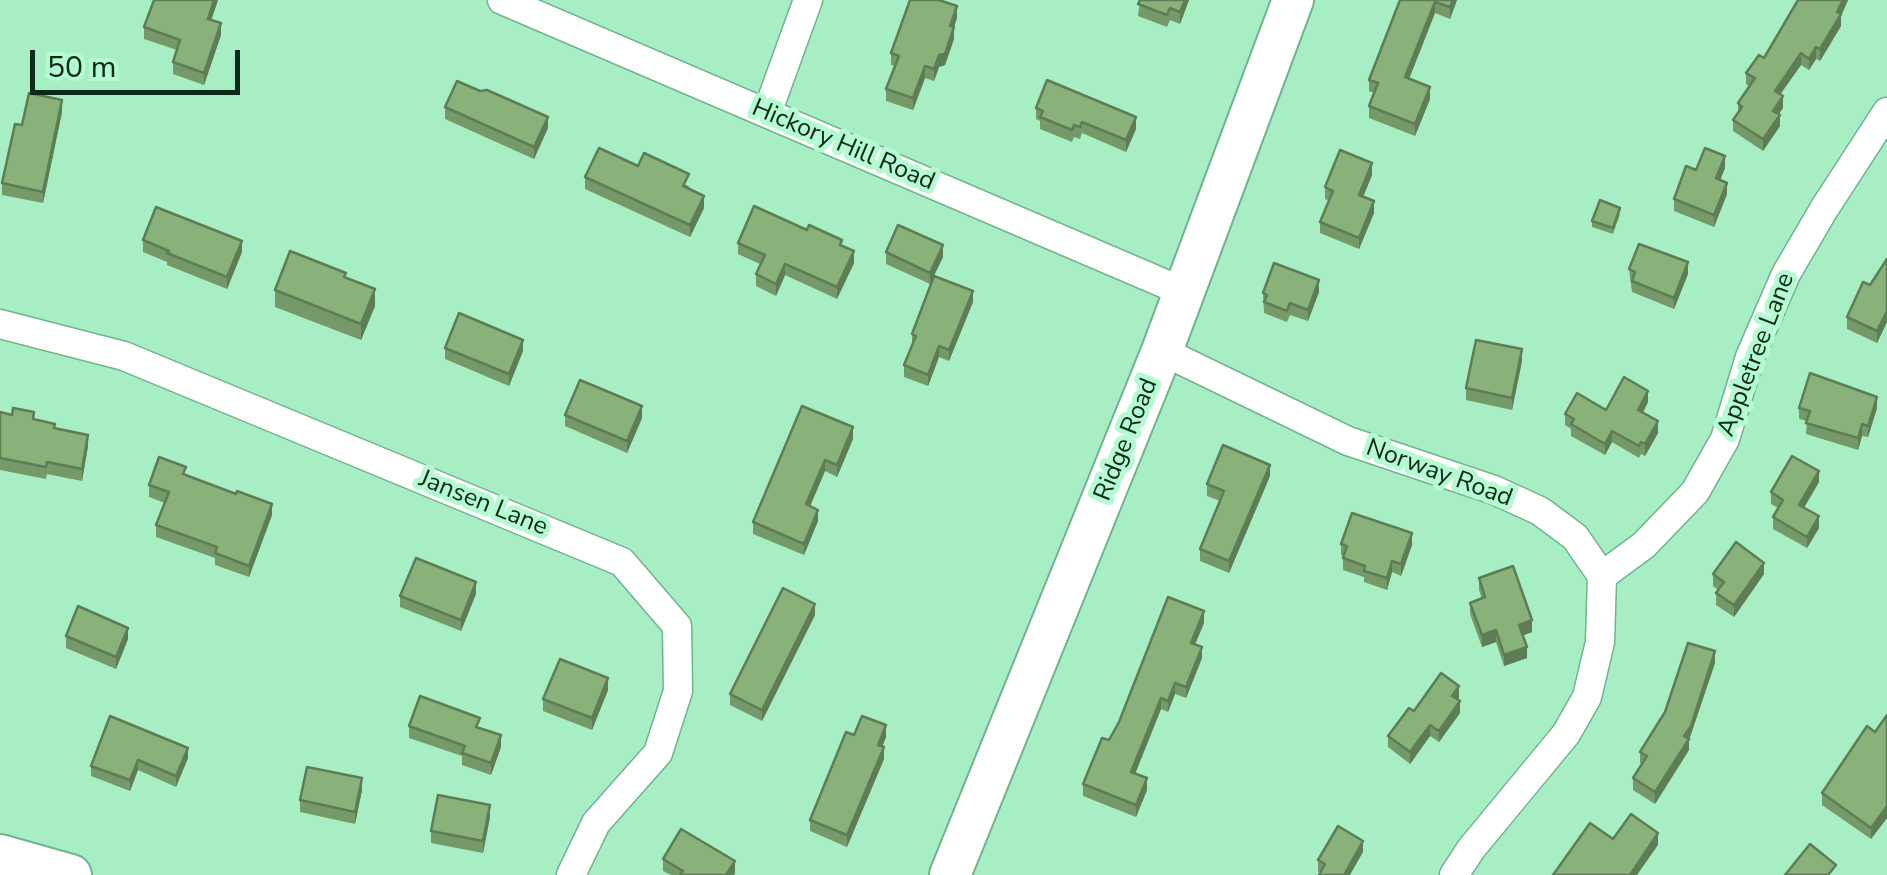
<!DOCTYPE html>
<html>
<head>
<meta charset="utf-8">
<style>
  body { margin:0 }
  #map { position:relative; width:1887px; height:875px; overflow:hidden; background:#a8eec5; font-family:"Nunito Sans",sans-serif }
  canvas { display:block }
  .scale { position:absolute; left:30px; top:50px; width:210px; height:45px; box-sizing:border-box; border:5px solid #0d291a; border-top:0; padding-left:12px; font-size:30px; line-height:35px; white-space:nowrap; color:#0d291a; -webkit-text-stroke:8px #b5fbd1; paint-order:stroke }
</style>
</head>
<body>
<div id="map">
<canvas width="1887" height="875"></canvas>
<div class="scale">50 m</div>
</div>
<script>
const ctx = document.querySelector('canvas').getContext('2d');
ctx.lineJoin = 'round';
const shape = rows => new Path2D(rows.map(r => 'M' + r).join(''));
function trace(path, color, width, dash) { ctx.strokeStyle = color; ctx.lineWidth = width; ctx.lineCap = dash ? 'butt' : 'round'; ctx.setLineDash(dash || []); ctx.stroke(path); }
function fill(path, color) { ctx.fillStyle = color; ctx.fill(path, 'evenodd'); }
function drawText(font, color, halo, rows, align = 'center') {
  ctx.font = font + ' "Nunito Sans",sans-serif'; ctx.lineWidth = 10; ctx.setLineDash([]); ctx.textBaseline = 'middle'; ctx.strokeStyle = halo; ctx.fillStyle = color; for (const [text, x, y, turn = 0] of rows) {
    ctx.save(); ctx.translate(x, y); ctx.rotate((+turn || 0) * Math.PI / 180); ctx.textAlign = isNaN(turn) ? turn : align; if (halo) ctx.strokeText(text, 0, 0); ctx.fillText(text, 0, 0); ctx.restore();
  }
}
const minor = shape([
  [502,0,1184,292],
  [767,113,808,0],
  [0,324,124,356,622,562,677,626,678,691,658,753,596,823,571,875],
  [1162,351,1348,441,1494,490,1540,511,1575,537,1602,576,1600,642,1587,697,1566,734,1471,849,1454,875],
  [1602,576,1644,545,1695,492,1725,439,1750,357,1786,274,1824,209,1887,112]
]);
const secondary = shape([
  [0,855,71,875],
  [950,875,1162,351,1293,0]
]);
trace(minor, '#70b48d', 31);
trace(secondary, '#70b48d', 44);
trace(minor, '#fff', 28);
trace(secondary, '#fff', 40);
fill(shape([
  [218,0,211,20,221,35,204,85,173,74,173,62,177,50,144,39,144,27],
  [1140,0,1189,0,1180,24,1170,20,1167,27,1138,16],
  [1400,0,1457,0,1450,19,1435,13,1409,79,1430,99,1415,136,1369,118,1369,106,1374,93,1369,91,1369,80],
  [1798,0,1848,0,1841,16,1841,26,1820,61,1816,59,1809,70,1801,65,1780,94,1783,108,1779,114,1780,126,1763,151,1733,131,1733,120,1738,114,1738,103,1749,86,1746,84,1746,73,1764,58],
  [957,18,954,27,954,39,945,65,939,67,934,81,925,78,913,110,886,101,886,89,895,66,891,65,891,53],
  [445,107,548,128,534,159,445,119],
  [1036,108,1136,129,1126,152,1082,133,1080,139,1074,137,1072,142,1040,129,1040,121,1036,119],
  [62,112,43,203,2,195,2,183,22,125],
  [638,166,689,186,688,189,704,208,690,237,585,189,585,177],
  [1725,168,1720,180,1727,194,1714,227,1674,211,1674,199,1696,170],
  [1372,175,1363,197,1374,213,1359,249,1320,233,1320,222,1329,201,1325,199,1325,187],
  [1620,214,1613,234,1592,227,1592,221],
  [143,240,242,252,227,289,167,265,167,262,143,252],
  [738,243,842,246,854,263,837,299,785,275,776,296,756,286,756,274,760,264,738,254],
  [886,252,943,257,930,284,886,264],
  [1629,269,1688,274,1674,309,1632,292],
  [275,290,375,306,361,340,275,307],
  [1319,292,1308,321,1290,315,1287,322,1264,313,1263,293],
  [973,302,949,361,939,357,928,386,904,377,904,365,912,345,912,334],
  [1847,317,1887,322,1877,343,1847,329],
  [445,348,523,351,509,386,445,359],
  [1522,361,1512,410,1466,400,1466,388],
  [1648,402,1643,413,1658,433,1645,456,1641,454,1639,458,1612,442,1605,455,1571,436,1571,429,1565,425,1565,414,1606,410],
  [802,406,853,439,837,477,825,471,810,506,818,521,804,555,753,534,753,522],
  [1799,408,1877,408,1868,437,1862,436,1858,450,1806,434,1807,421,1799,419],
  [0,412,34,419,55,428,88,446,82,481,47,474,46,479,0,470],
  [565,415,642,418,627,453,565,426],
  [186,475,272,515,249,577,215,565,215,558,156,537,156,525,165,503,149,497,149,485],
  [1270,476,1229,573,1200,561,1200,549,1220,501,1207,496,1207,484],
  [1819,482,1804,508,1819,528,1807,548,1773,529,1773,517,1778,508,1771,504,1771,492],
  [1341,544,1412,545,1401,576,1392,572,1387,590,1364,582,1364,577,1343,570,1343,556,1341,555],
  [1713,574,1764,574,1734,617,1716,605,1716,593,1718,590,1713,586],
  [1479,578,1532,632,1523,635,1527,658,1504,666,1496,642,1482,647,1470,614,1470,603,1482,599,1479,590],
  [476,594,461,631,400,607,400,596],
  [815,615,762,721,730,705,730,694],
  [1204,623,1195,644,1202,658,1186,698,1175,694,1168,712,1161,709,1135,774,1147,790,1136,817,1083,796,1083,784],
  [66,636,128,639,116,669,66,648],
  [1715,663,1689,740,1689,750,1655,804,1633,790,1633,778,1642,764,1640,763,1640,752],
  [608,690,592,730,543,711,543,699],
  [1459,698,1460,713,1439,742,1430,736,1410,764,1388,747,1388,736,1414,711],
  [1887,715,1887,818,1871,839,1822,805,1822,793,1875,732],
  [409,726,480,728,501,747,491,775,462,765,462,756,409,738],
  [854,735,886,737,882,747,884,759,847,847,810,831,810,820],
  [188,748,188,758,176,787,138,770,130,791,91,776,91,766],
  [362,790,355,824,300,812,300,800],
  [490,817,483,853,431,843,431,831],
  [1363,852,1320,873,1318,871,1318,860],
  [663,859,735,873,734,875,671,875,663,871]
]), '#759969');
fill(shape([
  [214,0,218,0,208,30,208,19],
  [1185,0,1189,0,1180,24,1180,12],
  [1453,0,1457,0,1450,19,1450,7],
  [1843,0,1848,0,1841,16,1841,26,1820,61,1820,49],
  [1435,2,1435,13,1405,89,1405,77],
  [957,6,957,18,950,38,950,26],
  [221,23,221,35,204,85,204,73],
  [954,27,954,39,945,65,939,67,934,81,934,69,939,55],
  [1816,47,1816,59,1809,70,1809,59],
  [1801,53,1801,65,1775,102,1775,91],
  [925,66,925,78,913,110,913,98],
  [1430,87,1430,99,1415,136,1415,124],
  [1783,96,1783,108,1773,122,1773,111],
  [62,100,62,112,43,203,43,192],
  [1780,115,1780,126,1763,151,1763,139],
  [548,117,548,128,534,159,534,147],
  [1136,117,1136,129,1126,152,1126,140],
  [1725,156,1725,168,1716,190,1716,178],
  [1372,163,1372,175,1359,207,1359,195],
  [1727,183,1727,194,1714,227,1714,215],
  [704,196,704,208,690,237,690,225],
  [1374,201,1374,213,1359,249,1359,238],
  [242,241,242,252,227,289,227,277],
  [943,245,943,257,930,284,930,273],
  [854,251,854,263,837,299,837,287],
  [1688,262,1688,274,1674,309,1674,298],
  [785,264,785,275,776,296,776,284],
  [1319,280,1319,292,1308,321,1308,310],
  [375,289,375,306,361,340,361,324],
  [973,291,973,302,949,361,949,350],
  [1887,311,1887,322,1877,343,1877,331],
  [523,340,523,351,509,386,509,374],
  [939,346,939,357,928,386,928,375],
  [1522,349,1522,361,1512,410,1512,398],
  [1648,391,1648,402,1638,421,1638,410],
  [1877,397,1877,408,1868,437,1868,426],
  [642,406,642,418,627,453,627,441],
  [1658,421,1658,433,1645,456,1645,444],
  [1862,424,1862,436,1858,450,1858,438],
  [853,427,853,439,837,477,837,465],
  [1612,431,1612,442,1605,455,1605,444],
  [88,435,88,446,82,481,82,469],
  [825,460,825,471,806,516,806,504],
  [1270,465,1270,476,1229,573,1229,561],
  [1819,471,1819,482,1799,516,1799,505],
  [272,504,272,515,249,577,249,566],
  [818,510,818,521,804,555,804,544],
  [1819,516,1819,528,1807,548,1807,537],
  [1412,533,1412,545,1401,576,1401,564],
  [1392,561,1392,572,1387,590,1387,578],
  [1764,563,1764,574,1734,617,1734,605],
  [476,582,476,594,461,631,461,620],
  [815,604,815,615,762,721,762,710],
  [1204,611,1204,623,1191,654,1191,643],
  [1532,620,1532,632,1519,637,1519,625],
  [128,628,128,639,116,669,116,657],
  [1496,630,1496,642,1482,647,1482,635],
  [1202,647,1202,658,1186,698,1186,687],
  [1527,647,1527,658,1504,666,1504,655],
  [1715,651,1715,663,1689,740,1689,750,1655,804,1655,792,1684,736],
  [608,678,608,690,592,730,592,718],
  [1175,683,1175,694,1168,712,1168,701],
  [1459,686,1459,698,1452,707,1452,696],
  [1161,698,1161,709,1131,784,1131,772],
  [1460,701,1460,713,1439,742,1439,731],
  [886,725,886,737,878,757,878,745],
  [1430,725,1430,736,1410,764,1410,752],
  [501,735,501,747,491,775,491,763],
  [884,747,884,759,847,847,847,835],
  [188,748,188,758,176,787,176,776],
  [138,760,138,770,130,791,130,780],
  [362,778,362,790,355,824,355,812],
  [1147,778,1147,790,1136,817,1136,805],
  [490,805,490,817,483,853,483,841],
  [1887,806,1887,818,1871,839,1871,828],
  [1658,833,1658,845,1637,875,1630,875],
  [1363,841,1363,852,1350,875,1344,875],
  [735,861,735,873,734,875,726,875]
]), '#5f7d55');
const building = shape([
  [154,0,214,0,208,19,221,23,204,73,173,62,180,40,144,27,154,0],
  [910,0,939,0,957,6,950,26,954,27,945,54,939,55,934,69,925,66,913,98,886,89,899,56,891,53,910,0],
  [1140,0,1185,0,1180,12,1170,8,1167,15,1138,4,1140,0],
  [1400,0,1453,0,1450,7,1435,2,1405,77,1430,87,1415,124,1369,106,1378,83,1369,80,1400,0],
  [1798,0,1843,0,1837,12,1841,14,1820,49,1816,47,1809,59,1801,53,1775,91,1783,96,1773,111,1780,115,1763,139,1733,120,1742,107,1738,103,1755,78,1746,73,1759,55,1764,58,1798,0],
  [1047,80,1136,117,1126,140,1082,122,1080,127,1074,125,1072,130,1040,117,1043,111,1036,108,1047,80],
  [457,81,480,91,487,90,548,117,534,147,445,107,457,81],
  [29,93,62,100,43,192,2,183,15,124,22,125,29,93],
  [599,148,638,166,644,153,689,174,683,186,704,196,690,225,585,177,599,148],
  [1705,148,1725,156,1716,178,1727,183,1714,215,1674,199,1686,166,1696,170,1705,148],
  [1340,150,1372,163,1359,195,1374,201,1359,238,1320,222,1333,191,1325,187,1340,150],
  [1600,200,1620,208,1613,228,1592,221,1600,200],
  [754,206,807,230,809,225,842,240,840,245,854,251,837,287,785,264,776,284,756,274,765,255,738,243,754,206],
  [156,207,242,241,227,277,167,253,169,251,143,240,156,207],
  [898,225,943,245,930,273,886,252,898,225],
  [1639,244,1688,262,1674,298,1632,281,1635,272,1629,269,1639,244],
  [290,251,346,273,344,277,375,289,361,324,275,290,290,251],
  [1887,259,1887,311,1877,331,1847,317,1863,282,1870,285,1887,259],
  [1274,263,1319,280,1308,310,1290,303,1287,311,1264,302,1267,295,1263,293,1274,263],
  [934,276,973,291,949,350,939,346,928,375,904,365,916,336,912,334,934,276],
  [459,313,523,340,509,374,445,348,459,313],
  [1476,340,1522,349,1512,398,1466,388,1476,340],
  [1810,373,1877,397,1868,426,1862,424,1858,438,1806,423,1810,411,1799,408,1810,373],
  [1624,377,1648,391,1638,410,1658,421,1645,444,1641,442,1639,446,1612,431,1605,444,1571,424,1574,419,1565,414,1577,393,1606,410,1624,377],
  [580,380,642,406,627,441,565,415,580,380],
  [802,406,853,427,837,465,825,460,806,504,818,510,804,544,753,522,802,406],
  [13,408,34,412,33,419,55,424,54,428,88,435,82,469,47,462,46,467,0,458,0,412,12,415,13,408],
  [1223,445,1270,465,1229,561,1200,549,1224,491,1207,484,1223,445],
  [1792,456,1819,471,1799,505,1819,516,1807,537,1773,517,1783,500,1771,492,1792,456],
  [159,457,186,467,183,474,236,494,237,491,272,504,249,566,215,553,217,547,156,525,169,492,149,485,159,457],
  [1352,513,1412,533,1401,564,1392,561,1387,578,1364,571,1365,566,1343,558,1347,546,1341,544,1352,513],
  [1736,542,1764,563,1734,605,1716,593,1724,582,1713,574,1736,542],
  [416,558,476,582,461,620,400,596,416,558],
  [1513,566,1532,620,1519,625,1527,647,1504,655,1496,630,1482,635,1470,603,1485,597,1479,578,1513,566],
  [783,588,815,604,762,710,730,694,783,588],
  [1168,597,1204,611,1191,643,1202,647,1186,687,1175,683,1168,701,1161,698,1131,772,1147,778,1136,805,1083,784,1102,738,1109,740,1119,722,1168,597],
  [78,606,128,628,116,657,66,636,78,606],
  [1688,643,1715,651,1691,726,1684,736,1689,739,1655,792,1633,778,1647,756,1640,752,1665,712,1688,643],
  [560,659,608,678,592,718,543,699,560,659],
  [1441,673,1459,686,1452,696,1460,701,1439,731,1430,725,1410,752,1388,736,1409,708,1414,711,1441,673],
  [420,696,480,718,476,727,501,735,491,763,462,753,465,746,409,726,420,696],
  [1887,715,1887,806,1871,828,1822,793,1867,726,1875,732,1887,715],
  [110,716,188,748,176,776,138,760,130,780,91,766,110,716],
  [862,716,886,725,878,745,884,747,847,835,810,820,846,732,854,735,862,716],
  [307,767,362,778,355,812,300,800,307,767],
  [438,795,490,805,483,841,431,831,438,795],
  [1631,814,1658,833,1630,875,1553,875,1590,823,1613,839,1631,814],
  [1338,826,1363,841,1344,875,1319,875,1325,864,1318,860,1338,826],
  [681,829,735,861,726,875,680,875,683,871,663,859,681,829],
  [1810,844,1836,865,1828,875,1785,875,1810,844]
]);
fill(building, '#88b27a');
trace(building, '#5f7d55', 2.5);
drawText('25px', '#0d291a', '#b5fbd1', [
  ["Hickory Hill Road",843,146,23],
  ["Appletree Lane",1757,355,-69],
  ["Ridge Road",1127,440,-68],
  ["Norway Road",1439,474,20],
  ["Jansen Lane",483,504,22]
]);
</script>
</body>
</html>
